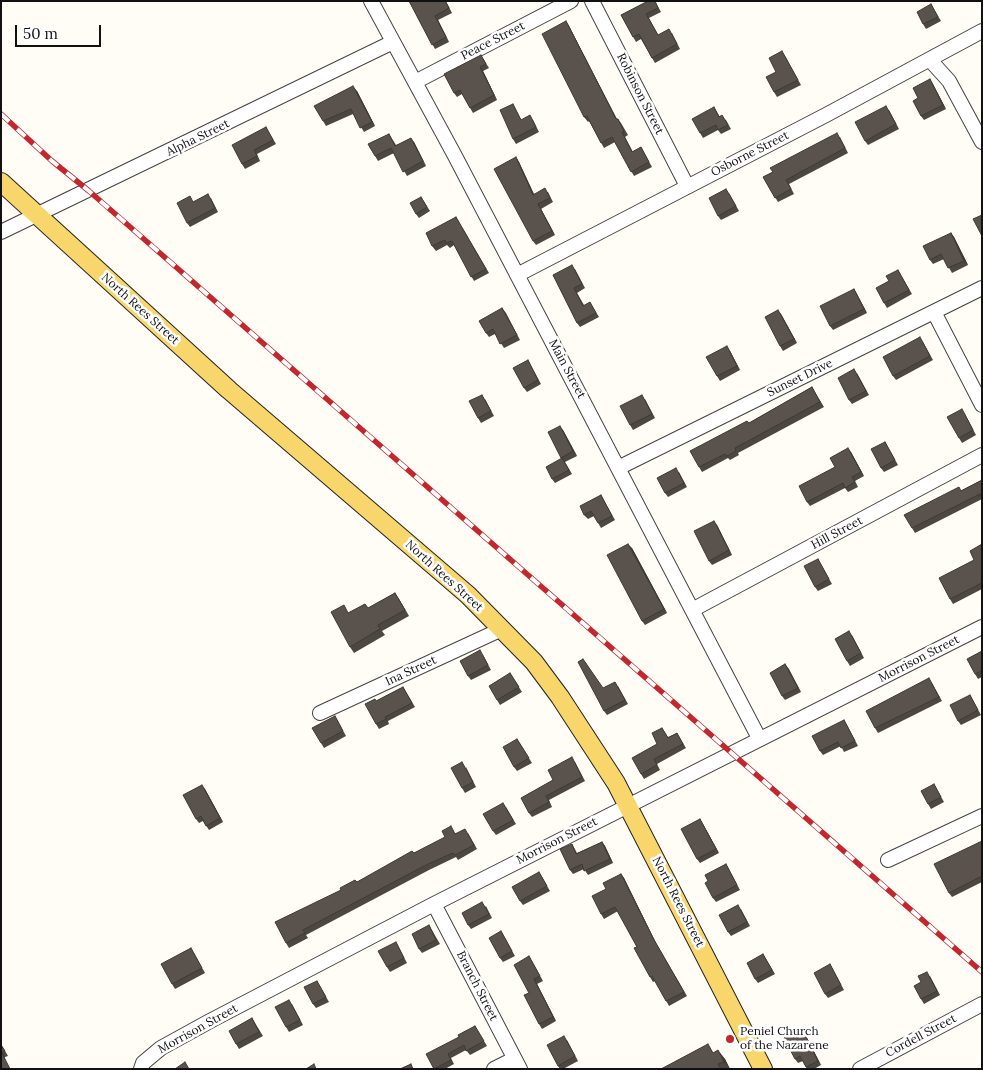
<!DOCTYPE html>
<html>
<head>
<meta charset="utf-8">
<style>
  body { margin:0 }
  #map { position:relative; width:983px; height:1070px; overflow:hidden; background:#fffdf5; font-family:Lora,serif }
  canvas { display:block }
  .frame { position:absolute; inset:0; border:2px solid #111; pointer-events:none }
  .scale { position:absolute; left:15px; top:25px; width:86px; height:22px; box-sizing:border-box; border:2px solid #111; border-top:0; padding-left:6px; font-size:15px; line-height:18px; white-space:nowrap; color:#111; -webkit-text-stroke:4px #fff; paint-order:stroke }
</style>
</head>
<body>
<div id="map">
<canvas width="983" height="1070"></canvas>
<div class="frame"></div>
<div class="scale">50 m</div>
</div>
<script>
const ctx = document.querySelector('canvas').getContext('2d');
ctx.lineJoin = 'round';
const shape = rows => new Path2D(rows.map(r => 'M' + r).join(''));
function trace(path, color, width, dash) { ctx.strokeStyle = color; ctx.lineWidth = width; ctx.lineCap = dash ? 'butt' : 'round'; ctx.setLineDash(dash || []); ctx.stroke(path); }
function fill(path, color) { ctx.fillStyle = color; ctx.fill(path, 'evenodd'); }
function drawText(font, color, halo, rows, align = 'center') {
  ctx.font = font + ' Lora,serif'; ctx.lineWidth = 5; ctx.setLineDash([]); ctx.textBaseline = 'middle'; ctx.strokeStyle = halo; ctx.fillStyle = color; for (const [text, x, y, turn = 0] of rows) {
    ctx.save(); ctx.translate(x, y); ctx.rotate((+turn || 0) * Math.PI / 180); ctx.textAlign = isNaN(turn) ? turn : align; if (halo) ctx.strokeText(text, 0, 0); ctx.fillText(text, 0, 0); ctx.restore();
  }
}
const minor = shape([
  [371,1,455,156,759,738],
  [592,1,687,186],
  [930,60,949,81,982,142],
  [415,82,571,1],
  [1,232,393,42],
  [517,275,826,115,982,31],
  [934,312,982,405],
  [618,468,982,288],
  [692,610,982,455],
  [320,713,502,629],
  [888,860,982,816],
  [434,904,520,1069],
  [141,1069,143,1063,161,1048,210,1021,434,904,982,627],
  [494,1069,514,1059],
  [860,1069,982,1004]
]);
const major = shape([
  [1,182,229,390,468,595,534,662,560,697,616,783,763,1069]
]);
trace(minor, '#444', 16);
trace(major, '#222', 20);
trace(minor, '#fff', 14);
trace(major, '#f9d66b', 18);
const rail = shape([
  [1,114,52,161,89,191,982,972]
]);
trace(rail, '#c4262e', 5.5);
trace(rail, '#fff', 4, [11]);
fill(shape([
  [409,1,446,1,452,13,438,20,449,42,435,49],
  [655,1,661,12,649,18,658,35,672,33,680,49,655,63,641,39,636,42,621,15],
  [931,4,941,21,926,29,923,24],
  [566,21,569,26,617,119,621,123,628,135,625,137,633,152,641,147,652,167,634,176,615,142,604,148,589,121,588,122,584,117],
  [785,56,801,85,777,97,774,92,776,72],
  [484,60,489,68,483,71,497,100,473,113,462,94,457,97,454,93],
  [930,79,946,109,924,120,921,116,918,98],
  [357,91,375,126,364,132,353,114,326,126,323,121],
  [513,104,521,120,533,120,539,132,516,144,513,139],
  [714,107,720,117,726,120,731,129,721,134,718,130,703,138,700,133],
  [889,110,899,129,868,145,865,141],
  [266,127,276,144,257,154,260,161,245,169,242,164],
  [389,134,396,145,414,142,426,166,407,176,394,153,378,161,375,156],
  [840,137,848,153,789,184,794,194,778,202,763,177],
  [516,157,519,162,534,194,548,192,553,202,541,209,555,235,536,245,533,241],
  [729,193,739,211,721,220,718,216],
  [421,197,430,211,419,218,416,214],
  [211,198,218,212,190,227,187,223,193,202],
  [456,217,489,273,474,281,454,245,450,248,447,245,436,251,432,246],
  [951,233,954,237,968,265,952,273,944,259,933,264,930,260],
  [575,269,585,288,577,293,584,305,593,307,599,317,580,327,577,323,553,275],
  [898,270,912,294,887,308,884,303,889,281],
  [854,289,867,313,833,330,830,326],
  [502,308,520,340,504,348,495,334,489,337,486,333],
  [781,314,797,343,783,351,780,346],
  [923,342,933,360,896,380,893,376],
  [730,351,740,370,720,381,717,376],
  [528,360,541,384,527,392,524,388],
  [857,373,869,395,852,404,849,400],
  [812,387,824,407,738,453,739,455,730,460,728,458,702,472,699,467,749,423],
  [485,399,494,416,481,423,478,418],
  [645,399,655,418,633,430,630,425],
  [965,414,976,435,962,443,959,438],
  [563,430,577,456,565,462,572,474,555,483,552,479,562,459,548,432],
  [885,442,898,465,884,472,881,468],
  [851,452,864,476,855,481,858,487,848,492,845,488,810,506,807,502,835,467],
  [679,472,687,487,668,497,665,493],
  [982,480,982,499,915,533,912,528,962,490],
  [601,495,615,520,601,528,594,516,588,519,584,515],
  [717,525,732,555,712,565,709,561],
  [982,544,982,589,953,604,950,599,974,560],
  [632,548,667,613,645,625,642,621],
  [818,559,832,584,818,591,815,587],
  [395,593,409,616,382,631,385,635,354,653,350,647,349,613,368,608],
  [852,635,864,658,850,666,847,661],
  [982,651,982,677,978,679,975,674],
  [483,655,491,670,471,680,468,676],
  [785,664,801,692,785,700,782,696],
  [510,673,522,692,500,705,497,700],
  [932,683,942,701,878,733,875,728],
  [618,686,628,704,607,715,604,711,603,688],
  [403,687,415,707,388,721,389,724,379,729,376,724,377,701],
  [970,695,981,715,961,725,958,721],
  [335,716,346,736,324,748,321,743],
  [844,720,847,725,858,746,844,752,841,746,823,755,820,751],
  [662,728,668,737,677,733,686,748,657,764,660,770,644,779,641,774,657,744],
  [517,739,532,763,517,771,514,767],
  [575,762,585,781,549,800,552,807,532,817,529,813,553,780],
  [466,767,476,787,465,793,462,788],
  [934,784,944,802,931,809,928,804],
  [205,789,223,822,209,830,203,821,199,823,196,819],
  [506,807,516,824,496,835,493,831],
  [700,819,719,853,700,863,697,859],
  [456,833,468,833,477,849,458,860,456,857,429,870,306,935,308,938,289,948,286,943,341,890,414,853],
  [982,841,982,882,952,897,949,893],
  [602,842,605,846,613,863,588,875,584,869,573,874,570,870,572,844,577,853],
  [726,864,740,890,716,902,713,898,708,881],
  [539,872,550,891,523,905,520,901],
  [621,874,624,878,656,943,687,996,669,1006,655,981,653,982,650,977,637,947,618,911,604,919,601,914,606,889],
  [486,906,492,918,471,929,468,925],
  [741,909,750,926,731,936,728,932],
  [429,925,440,944,422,953,419,949],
  [501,931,515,956,503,962,500,958],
  [396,942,407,963,390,972,387,967],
  [191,948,205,973,175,989,172,984],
  [763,954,775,974,758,983,755,979],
  [529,956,543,981,537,984,556,1021,542,1029,539,1024,529,993],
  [830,964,844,990,828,998,825,994],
  [930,976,940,995,924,1004,921,999,921,982],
  [317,981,329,1002,316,1008,313,1004],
  [292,1004,303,1025,289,1032,286,1027],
  [252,1018,263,1036,239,1049,236,1044],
  [475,1026,487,1046,470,1055,466,1050,451,1058,454,1064,445,1069,434,1069,459,1037],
  [802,1029,805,1034,821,1065,814,1069,807,1069,803,1061,798,1063,795,1059],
  [567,1040,578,1061,563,1069,560,1069,558,1066],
  [1,1044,8,1056,5,1057,1,1069],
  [714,1053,725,1059,730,1069,661,1069]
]), '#4d4742');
fill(shape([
  [435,16,438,20,449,42,446,37],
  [566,21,569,26,619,124,616,119],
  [480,67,483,71,497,100,494,95],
  [930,79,933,84,946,109,943,105],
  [353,86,357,91,375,126,372,122],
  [411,138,414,142,426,166,423,161],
  [516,157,519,162,536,199,533,195],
  [538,204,541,209,555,235,552,231],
  [951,233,954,237,968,265,964,261],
  [854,289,857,294,867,313,864,309],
  [502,308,506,313,520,340,517,335],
  [778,310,781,314,797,343,794,339],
  [727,346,730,351,740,370,737,366],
  [560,426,563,430,577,456,573,451],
  [848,448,851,452,864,476,861,472],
  [714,521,717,525,732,555,729,550],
  [628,544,632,548,667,613,664,609],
  [395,593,399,599,409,616,405,610],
  [785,664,789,669,801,692,798,688],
  [202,785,205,789,223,822,220,818],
  [700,819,703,824,719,853,716,849],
  [602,842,605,846,613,863,610,859],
  [621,874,624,878,656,943,687,996,653,938],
  [534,979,537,984,556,1021,553,1017],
  [802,1029,805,1034,821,1065,818,1061],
  [718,1050,725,1059,730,1069,724,1062]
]), '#3f3936');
const building = shape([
  [409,1,445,1,449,8,435,16,446,37,432,45,409,1],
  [648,1,655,1,658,8,646,14,658,35,669,29,677,44,652,58,639,34,633,37,621,15,648,1],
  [931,4,938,17,923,24,917,12,931,4],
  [566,21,616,119,618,119,624,131,622,132,632,152,641,147,649,162,631,172,612,137,601,143,587,116,584,117,542,34,566,21],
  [782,51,798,80,774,92,766,77,776,72,769,58,782,51],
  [481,55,486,64,480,67,494,95,470,108,460,90,454,93,444,74,481,55],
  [930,79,943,105,921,116,913,101,918,98,913,88,930,79],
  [353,86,372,122,360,128,351,109,323,121,314,106,353,86],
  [513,104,521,120,530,115,536,127,513,139,500,110,513,104],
  [886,106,896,124,865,141,855,122,886,106],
  [714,107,719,117,722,115,728,125,718,130,716,125,700,133,692,119,714,107],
  [266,127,273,140,254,150,257,156,242,164,232,145,266,127],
  [837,133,845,148,786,180,791,189,775,198,763,177,773,172,770,168,837,133],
  [389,134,395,146,411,138,423,161,403,172,391,148,375,156,368,144,389,134],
  [516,157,533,195,545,188,550,198,538,204,552,231,533,241,494,169,516,157],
  [726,189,736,206,718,216,709,198,726,189],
  [208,194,215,208,187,223,177,203,190,196,193,202,208,194],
  [421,197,427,207,416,214,410,203,421,197],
  [982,215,982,236,973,219,982,215],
  [456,217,486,269,471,277,452,241,446,243,445,240,432,246,426,233,456,217],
  [951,233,964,261,948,268,941,254,930,260,923,246,951,233],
  [572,265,582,284,574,288,583,306,590,302,596,313,577,323,553,275,572,265],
  [898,270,909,290,884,303,876,288,889,281,886,276,898,270],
  [854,289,864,309,830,326,820,306,854,289],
  [502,308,517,335,500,344,493,329,486,333,479,321,502,308],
  [778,310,794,339,780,346,765,317,778,310],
  [920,337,930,356,893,376,883,357,920,337],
  [727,346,737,366,717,376,706,357,727,346],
  [528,360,538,380,524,388,513,368,528,360],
  [854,369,866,391,849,400,838,378,854,369],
  [812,387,820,402,735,448,736,451,727,456,725,454,699,467,690,451,747,421,749,423,812,387],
  [482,395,491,411,478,418,469,401,482,395],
  [642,395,652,414,630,425,620,406,642,395],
  [962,409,973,430,959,438,947,417,962,409],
  [560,426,573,451,561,458,548,432,560,426],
  [885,442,895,460,881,468,871,449,885,442],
  [848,448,861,472,852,477,855,482,845,488,843,483,807,502,799,486,835,467,830,458,848,448],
  [562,458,569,470,552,479,546,467,562,458],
  [676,468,684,483,665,493,657,478,676,468],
  [982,480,982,498,980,494,912,528,904,515,959,487,961,491,982,480],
  [601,495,612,516,598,523,591,511,584,515,580,506,601,495],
  [714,521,729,550,709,561,694,531,714,521],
  [628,544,664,609,642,621,607,555,628,544],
  [982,544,982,583,950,599,939,578,974,560,970,551,982,544],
  [818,559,829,579,815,587,804,566,818,559],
  [395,593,405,610,378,625,380,629,350,647,331,612,344,605,348,613,365,604,368,608,395,593],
  [849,631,861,653,847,661,835,639,849,631],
  [480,650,488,665,468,676,460,661,480,650],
  [982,651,982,671,975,674,967,659,982,651],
  [583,659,603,688,615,682,625,700,604,711,578,662,583,659],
  [785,664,798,688,782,696,770,673,785,664],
  [510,673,519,687,497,700,489,686,510,673],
  [929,678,939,697,875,728,866,711,929,678],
  [403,687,412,703,385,717,386,719,376,724,365,704,375,699,376,701,403,687],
  [970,695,978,710,958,721,950,705,970,695],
  [335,716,343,731,321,743,312,728,335,716],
  [844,720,855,741,841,748,838,742,820,751,812,736,844,720],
  [662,728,668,738,677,733,683,744,654,759,657,765,641,774,632,758,657,744,652,733,662,728],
  [517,739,529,758,514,767,503,747,517,739],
  [572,757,582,777,546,796,549,802,529,813,521,798,553,780,548,770,572,757],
  [462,762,473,782,462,788,451,768,462,762],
  [934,784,941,797,928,804,921,791,934,784],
  [202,785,220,818,206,826,201,816,196,819,183,795,202,785],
  [503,803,513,820,493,831,483,814,503,803],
  [700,819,716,849,697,859,681,829,700,819],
  [451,826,455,834,465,829,474,845,455,855,453,853,426,865,303,930,305,933,286,943,275,922,341,890,340,888,355,880,357,882,412,851,414,853,445,837,442,831,451,826],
  [982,841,982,876,949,893,934,864,982,841],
  [602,842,610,859,584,871,582,864,570,870,560,849,572,844,576,854,602,842],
  [726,864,737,885,713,898,705,883,708,881,705,875,726,864],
  [539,872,547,886,520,901,512,887,539,872],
  [621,874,653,938,684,992,666,1001,652,976,650,977,634,948,637,947,615,907,601,914,592,896,606,889,603,883,621,874],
  [482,902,489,914,468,925,462,913,482,902],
  [738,905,747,922,728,932,719,915,738,905],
  [429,925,436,940,419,949,412,934,429,925],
  [501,931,512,951,500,958,489,938,501,931],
  [396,942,404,958,387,967,378,951,396,942],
  [191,948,202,968,172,984,161,964,191,948],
  [763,954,772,970,755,979,747,963,763,954],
  [529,956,540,976,534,979,553,1017,539,1024,524,995,529,993,514,965,529,956],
  [830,964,841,985,825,994,814,973,830,964],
  [927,972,937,991,921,999,914,986,921,982,918,976,927,972],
  [317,981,326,997,313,1004,304,987,317,981],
  [289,1000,300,1020,286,1027,275,1007,289,1000],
  [252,1018,259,1032,236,1044,229,1031,252,1018],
  [475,1026,484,1041,466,1051,464,1045,448,1054,451,1060,434,1069,426,1054,459,1037,458,1035,475,1026],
  [802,1029,818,1061,806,1067,800,1056,795,1059,784,1038,802,1029],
  [564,1036,575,1056,558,1066,547,1045,564,1036],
  [708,1044,713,1053,718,1050,724,1062,718,1064,721,1069,661,1069,708,1044],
  [1,1045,5,1051,2,1053,10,1069,1,1069,1,1045],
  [185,1062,189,1069,175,1069,185,1062],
  [314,1064,316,1069,306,1069,314,1064],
  [411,1064,413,1069,400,1069,411,1064]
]);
fill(building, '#5a524d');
trace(building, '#3f3936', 1);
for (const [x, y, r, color] of [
  [730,1039,5,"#c4262e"]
]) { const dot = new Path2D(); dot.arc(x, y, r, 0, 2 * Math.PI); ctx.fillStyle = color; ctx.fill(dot); trace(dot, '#fff', 2); }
drawText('12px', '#111', '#fff', [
  ["Peace Street",493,41,-27],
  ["Robinson Street",640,94,63],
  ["Alpha Street",198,138,-26],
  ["Osborne Street",750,154,-27],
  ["North Rees Street",140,309,42],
  ["Main Street",567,369,62],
  ["Sunset Drive",800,378,-26],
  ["Hill Street",837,533,-28],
  ["North Rees Street",444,576,42],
  ["Morrison Street",919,659,-27],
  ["Ina Street",411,671,-25],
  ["Morrison Street",557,841,-27],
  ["North Rees Street",678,902,63],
  ["Branch Street",477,986,63],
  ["Morrison Street",198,1029,-29],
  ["Cordell Street",921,1036,-28]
]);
drawText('12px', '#111', '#fff', [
  ["Peniel Church",740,1032],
  ["of the Nazarene",740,1046]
], 'left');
</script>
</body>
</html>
